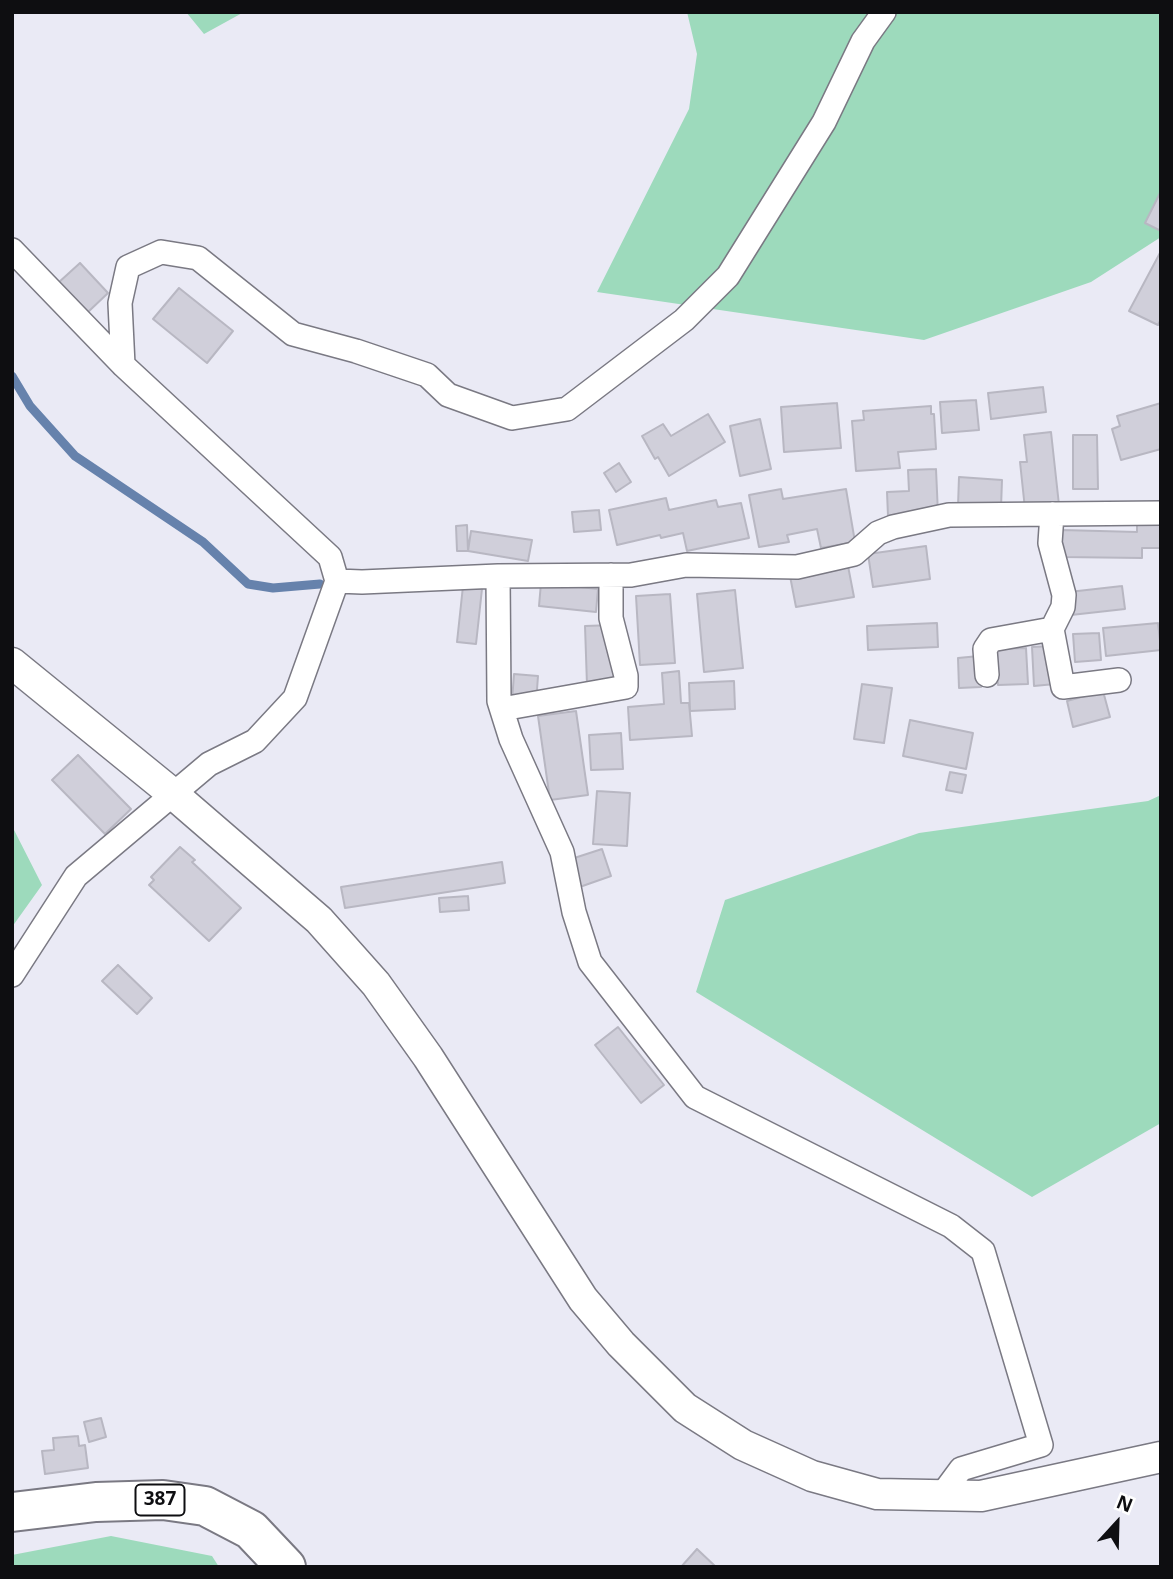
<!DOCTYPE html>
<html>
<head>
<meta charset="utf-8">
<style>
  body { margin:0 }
  #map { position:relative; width:1173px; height:1579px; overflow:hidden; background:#eaeaf5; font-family:"Noto Sans",sans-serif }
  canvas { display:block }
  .frame { position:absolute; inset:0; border:14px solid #0e0e11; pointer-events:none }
  .north { position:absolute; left:1082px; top:1488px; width:70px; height:70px; -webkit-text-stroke:5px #fff; paint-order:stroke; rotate:22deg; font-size:19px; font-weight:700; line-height:28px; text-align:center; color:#0e0e11 }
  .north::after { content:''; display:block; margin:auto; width:24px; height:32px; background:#0e0e11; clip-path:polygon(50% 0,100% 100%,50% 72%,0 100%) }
</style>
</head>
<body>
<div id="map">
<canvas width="1173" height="1579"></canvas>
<div class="frame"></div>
<div class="north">N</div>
</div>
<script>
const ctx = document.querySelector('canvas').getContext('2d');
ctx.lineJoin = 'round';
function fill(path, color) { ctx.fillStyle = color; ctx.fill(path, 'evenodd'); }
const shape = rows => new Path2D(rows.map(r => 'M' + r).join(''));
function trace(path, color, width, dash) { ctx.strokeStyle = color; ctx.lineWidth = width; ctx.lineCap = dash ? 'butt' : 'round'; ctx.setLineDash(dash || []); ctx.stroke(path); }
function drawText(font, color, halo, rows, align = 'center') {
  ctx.font = font + ' "Noto Sans",sans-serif'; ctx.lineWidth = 6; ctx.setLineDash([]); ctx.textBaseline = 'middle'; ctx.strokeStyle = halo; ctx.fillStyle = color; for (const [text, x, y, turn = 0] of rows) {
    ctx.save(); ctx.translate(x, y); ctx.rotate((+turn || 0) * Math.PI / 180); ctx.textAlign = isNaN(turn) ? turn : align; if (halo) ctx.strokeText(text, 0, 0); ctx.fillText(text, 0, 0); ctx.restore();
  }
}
fill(shape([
  [186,12,244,12,204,34],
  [687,12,1161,12,1161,237,1091,282,924,340,597,292,689,109,697,54],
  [1161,795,1161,1123,1032,1197,696,992,725,900,919,833,1148,801],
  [12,826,42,885,12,927],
  [111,1536,212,1556,219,1567,12,1567,12,1555]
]), '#9ddabc');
trace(shape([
  [12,376,30,406,75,456,203,542,248,584,273,588,320,584]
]), '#6682ac', 9);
const building = shape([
  [1161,191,1161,231,1145,223,1161,191],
  [1161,251,1161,319,1158,325,1129,311,1161,251],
  [80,263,108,293,87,313,58,283,80,263],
  [179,288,233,331,207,363,153,319,179,288],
  [1043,387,1046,412,991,419,988,393,1043,387],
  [976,400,979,430,942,433,940,402,976,400],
  [837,403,841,448,784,452,781,407,837,403],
  [1161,403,1161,449,1121,460,1112,429,1120,426,1117,416,1161,403],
  [931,406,931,414,934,414,936,449,898,452,900,468,856,471,852,421,864,420,863,411,931,406],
  [708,414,725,442,669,476,658,457,655,459,642,436,663,424,671,436,708,414],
  [760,419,771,469,740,476,730,426,760,419],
  [1051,432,1059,505,1025,509,1020,462,1027,462,1024,435,1051,432],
  [1073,435,1097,435,1098,489,1073,489,1073,435],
  [619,463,631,482,616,492,604,473,619,463],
  [936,469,938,514,888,516,887,492,909,491,908,470,936,469],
  [959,477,1002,480,1001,508,958,506,959,477],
  [781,489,783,499,846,489,855,542,821,548,817,529,787,535,789,542,759,547,749,495,781,489],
  [666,498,669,510,716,500,718,507,741,503,749,538,687,551,683,533,661,538,660,535,617,545,609,510,666,498],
  [599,510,601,530,574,532,572,512,599,510],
  [1137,524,1161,524,1161,548,1142,548,1142,558,1062,557,1062,530,1137,532,1137,524],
  [467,525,468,551,457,551,456,526,467,525],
  [471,531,532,540,528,561,468,551,471,531],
  [926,546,930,579,873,587,868,554,926,546],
  [848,566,854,597,796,607,790,576,848,566],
  [541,583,598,589,596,612,539,606,541,583],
  [463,586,482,589,476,644,457,642,463,586],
  [1122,586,1125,609,1071,615,1069,592,1122,586],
  [735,590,743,668,704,672,697,594,735,590],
  [670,594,675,663,640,665,636,596,670,594],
  [937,623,938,647,868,650,867,626,937,623],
  [1158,623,1161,650,1106,656,1103,628,1158,623],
  [614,625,617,683,587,685,585,626,614,625],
  [1099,633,1101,660,1075,662,1073,634,1099,633],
  [1052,646,1055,684,1034,686,1032,647,1052,646],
  [1026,648,1028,684,998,685,996,649,1026,648],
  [979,656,981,687,959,688,958,658,979,656],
  [679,671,681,703,689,703,692,736,630,740,628,707,664,704,662,673,679,671],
  [514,674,538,676,536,703,512,701,514,674],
  [734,681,735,709,690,711,689,683,734,681],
  [862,684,892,688,884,743,854,739,862,684],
  [1103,691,1110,717,1073,727,1067,701,1103,691],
  [576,711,588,795,550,800,538,716,576,711],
  [910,720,973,733,966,769,903,756,910,720],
  [621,733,623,769,591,770,589,735,621,733],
  [78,755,131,809,105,834,52,780,78,755],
  [950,772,966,775,962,793,946,790,950,772],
  [597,791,630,793,627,846,593,844,597,791],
  [180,847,195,860,192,862,241,908,209,941,149,885,154,880,151,877,180,847],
  [602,849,611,876,574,889,565,861,602,849],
  [502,862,505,883,345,908,341,887,502,862],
  [468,896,469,910,440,912,439,898,468,896],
  [118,965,152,998,137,1014,102,981,118,965],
  [618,1027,664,1085,641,1103,595,1045,618,1027],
  [101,1418,106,1437,89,1442,84,1422,101,1418],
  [78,1436,79,1446,85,1445,88,1468,45,1474,42,1451,54,1450,53,1438,78,1436],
  [697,1549,716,1567,681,1567,697,1549]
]);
fill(building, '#d0cfda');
trace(building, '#b8b7c2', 2);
const minor = shape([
  [12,250,123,365,330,557,337,581,295,698,255,741,209,764,76,876,12,975],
  [123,365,120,303,128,267,161,252,198,258,293,334,356,351,427,375,448,395,512,418,567,409,684,320,728,276,824,122,863,41,884,12],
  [498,576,499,701,511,739,562,852,574,912,590,962,695,1097,951,1226,983,1251,1041,1445,961,1469,941,1496],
  [337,581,362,582,498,576,631,575,686,565,797,567,854,554,878,533,893,527,949,515,1161,513],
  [1052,629,1063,687,1119,680],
  [987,675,985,649,991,640,1052,629,1063,607,1064,595,1050,543,1052,514],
  [502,709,626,687,626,676,611,618,611,575]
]);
const tertiary = shape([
  [12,663,173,794,319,920,376,984,428,1057,583,1299,621,1344,685,1408,743,1445,812,1476,877,1494,981,1496,1161,1457]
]);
const trunk = shape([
  [12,1512,96,1502,163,1500,205,1506,251,1530,286,1567]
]);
trace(minor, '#7a7983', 26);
trace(tertiary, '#7a7983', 33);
trace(trunk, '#7a7983', 42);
trace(minor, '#fff', 23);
trace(tertiary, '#fff', 30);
trace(trunk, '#fff', 38);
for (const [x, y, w] of [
  [160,1500,49]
]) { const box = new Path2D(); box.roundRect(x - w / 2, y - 15.5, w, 31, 5); ctx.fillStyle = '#fff'; ctx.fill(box); trace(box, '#0e0e11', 2); }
drawText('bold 19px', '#0e0e11', null, [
  ["387",160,1500]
]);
</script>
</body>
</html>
